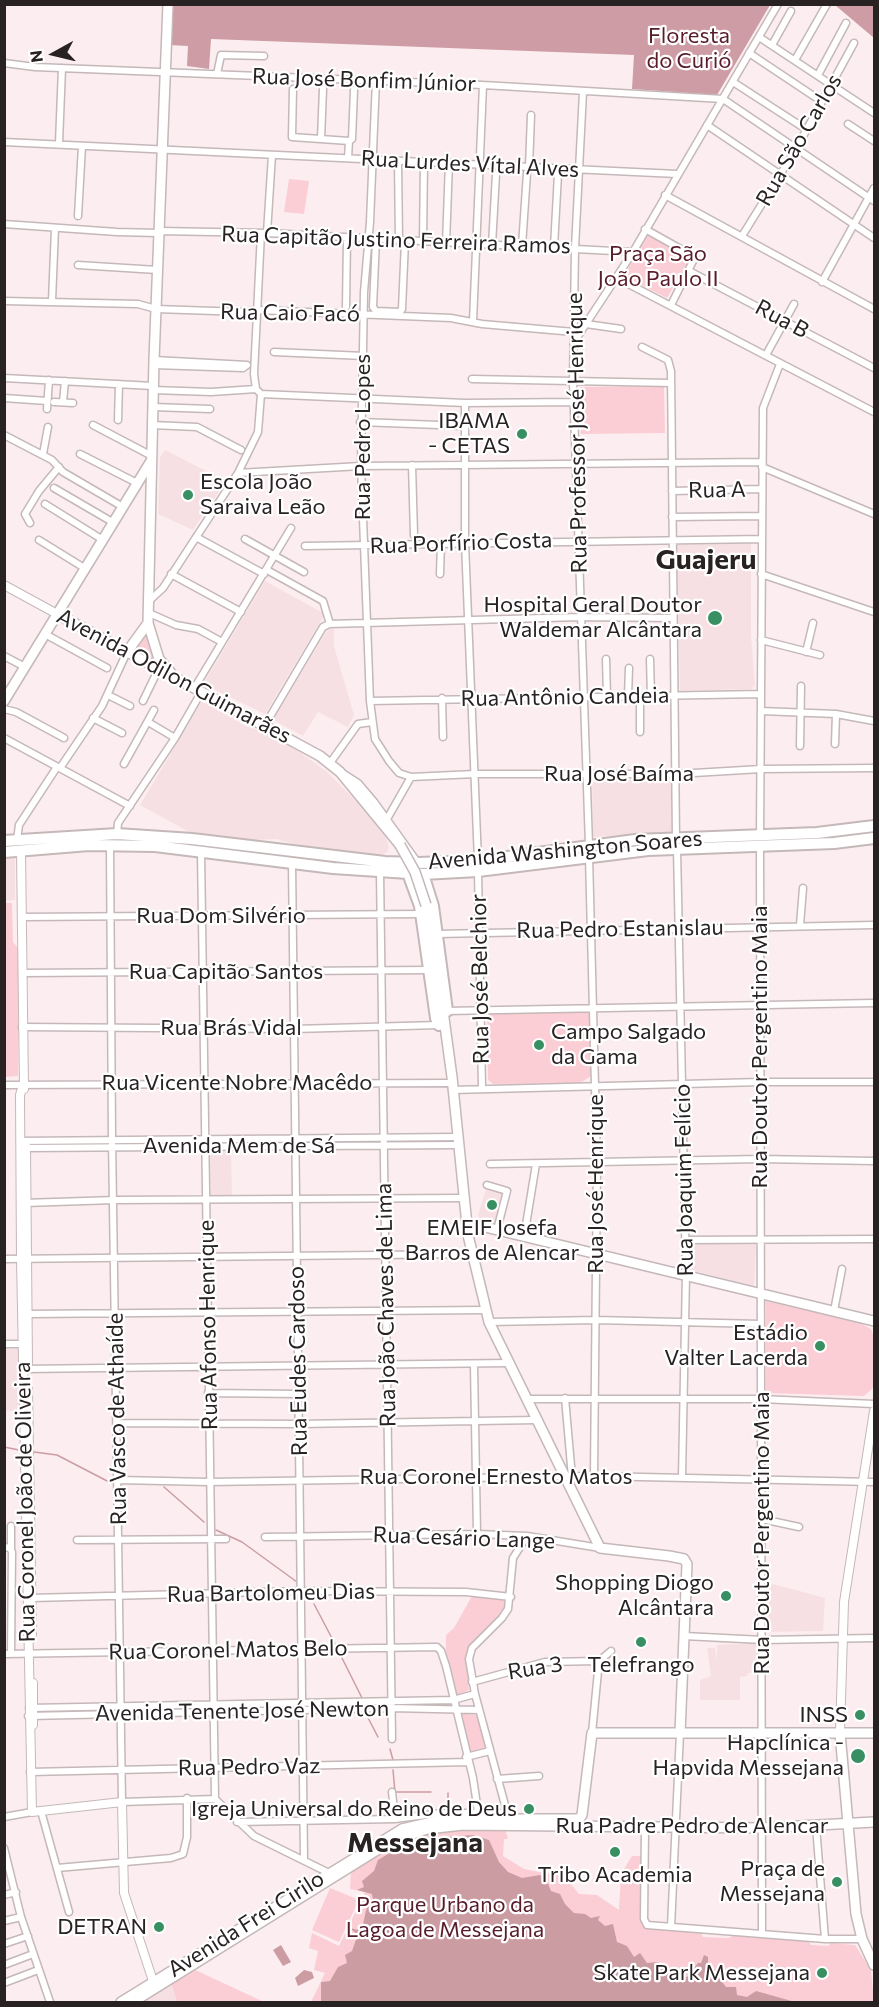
<!DOCTYPE html>
<html>
<head>
<meta charset="utf-8">
<style>
  body { margin:0 }
  #map { position:relative; width:879px; height:2007px; overflow:hidden; background:#fceef0; font-family:Commissioner,sans-serif }
  canvas { display:block }
  .frame { position:absolute; inset:0; border:6px solid #282223; pointer-events:none }
  .north { position:absolute; left:24px; top:24px; width:60px; height:60px; -webkit-text-stroke:4px #fff; paint-order:stroke; rotate:262deg; font-size:16px; font-weight:700; line-height:24px; text-align:center; color:#282223 }
  .north::after { content:''; display:block; margin:auto; width:21px; height:27px; background:#282223; clip-path:polygon(50% 0,100% 100%,50% 72%,0 100%) }
</style>
</head>
<body>
<div id="map">
<canvas width="879" height="2007"></canvas>
<div class="frame"></div>
<div class="north">N</div>
</div>
<script>
const ctx = document.querySelector('canvas').getContext('2d');
ctx.lineJoin = 'round';
function fill(path, color) { ctx.fillStyle = color; ctx.fill(path, 'evenodd'); }
const shape = rows => new Path2D(rows.map(r => 'M' + r).join(''));
function trace(path, color, width, dash) { ctx.strokeStyle = color; ctx.lineWidth = width; ctx.lineCap = dash ? 'butt' : 'round'; ctx.setLineDash(dash || []); ctx.stroke(path); }
function drawText(font, color, halo, rows, align = 'center') {
  ctx.font = font + ' Commissioner,sans-serif'; ctx.lineWidth = 4.5; ctx.setLineDash([]); ctx.textBaseline = 'middle'; ctx.strokeStyle = halo; ctx.fillStyle = color; for (const [text, x, y, turn = 0] of rows) {
    ctx.save(); ctx.translate(x, y); ctx.rotate((+turn || 0) * Math.PI / 180); ctx.textAlign = isNaN(turn) ? turn : align; if (halo) ctx.strokeText(text, 0, 0); ctx.fillText(text, 0, 0); ctx.restore();
  }
}
fill(shape([
  [165,450,226,481,193,530,158,514,160,457],
  [751,543,751,635,755,685,751,689,680,691,677,545],
  [265,581,325,614,265,714,203,684],
  [328,629,334,629,334,646,354,715,348,727,318,712,303,736,273,720],
  [202,701,246,726,277,736,326,771,358,803,386,837,389,847,387,852,381,856,298,846,277,839,254,840,189,832,140,805],
  [671,779,672,832,593,837,592,780],
  [15,857,15,900,5,901,5,858],
  [210,1150,231,1151,232,1196,211,1195],
  [487,1186,505,1190,498,1224,481,1221,478,1215],
  [689,1241,754,1241,756,1246,754,1286,690,1270],
  [5,1349,18,1349,19,1411,5,1411],
  [766,1582,825,1598,823,1631,766,1632],
  [758,1643,757,1672,748,1673,747,1676,740,1677,740,1700,700,1700,700,1680,711,1676,707,1648,715,1648,717,1660,717,1645],
  [171,1983,177,2002,139,2002]
]), '#f7e0e3');
fill(shape([
  [289,179,309,181,304,214,284,212],
  [648,235,690,258,667,298,626,277,626,272],
  [664,386,665,433,581,434,580,387],
  [146,632,155,658,153,660,133,650],
  [5,903,12,903,13,942,18,948,18,1076,5,1077],
  [589,1012,591,1076,580,1083,493,1084,488,1080,487,1013],
  [766,1301,860,1323,871,1329,874,1337,873,1388,864,1396,766,1393],
  [472,1596,504,1600,505,1608,468,1650,466,1657,469,1690,456,1696,446,1655,446,1635,454,1628],
  [459,1713,477,1715,486,1749,468,1754],
  [505,1829,508,1839,504,1839,503,1856,524,1869,565,1877,579,1894,597,1895,619,1910,621,1874,632,1856,641,1856,640,1920,646,1927,701,1933,703,1937,728,1938,735,1935,808,1940,811,1945,828,1946,831,1943,855,1945,871,1970,874,2002,311,2002,325,1973,314,1970,318,1951,309,1948,312,1933,339,1946,365,1892,350,1889,351,1871,394,1844,416,1835,447,1830],
  [330,1888,359,1900,339,1942,312,1930],
  [193,1969,264,2002,177,2002,171,1983,188,1975]
]), '#fbcdd4');
fill(shape([
  [241,4,770,5,717,95,632,89,634,55,211,39,209,69,187,66,188,46,169,45,170,5],
  [835,5,874,5,874,38]
]), '#cd9ca4');
fill(shape([
  [473,1835,489,1840,499,1862,508,1872,522,1878,540,1875,546,1879,551,1891,560,1894,565,1904,574,1913,585,1914,591,1918,600,1916,598,1920,605,1926,613,1924,617,1942,627,1946,634,1957,640,1953,647,1963,658,1962,672,1975,687,1977,698,1963,701,1963,704,1955,708,1957,708,1967,718,1971,717,1975,726,1987,736,1987,737,1995,747,1997,756,1991,795,2002,321,2002,321,1982,330,1981,338,1967,347,1963,345,1955,352,1951,357,1937,356,1933,348,1927,357,1930,363,1924,368,1902,373,1900,372,1894,357,1890,364,1887,362,1881,374,1871,378,1860,393,1851,435,1838],
  [281,1945,291,1962,283,1966,273,1950],
  [304,1970,312,1972,314,1978,298,1986,295,1978]
]), '#cc9ca3');
trace(shape([
  [4,1447,19,1450],
  [34,1452,57,1455,111,1483],
  [164,1487,204,1522],
  [216,1530,242,1542,297,1582],
  [314,1604,335,1644],
  [340,1654,362,1698],
  [365,1712,378,1737],
  [390,1749,393,1760],
  [393,1770,395,1792,431,1792],
  [448,1793,448,1806]
]), '#cc9ca3', 1.5);
const minor = shape([
  [759,37,874,113],
  [772,45,791,11],
  [749,53,815,97],
  [795,60,827,4],
  [4,63,35,67,483,85,723,99,874,201],
  [217,74,221,55,264,56],
  [818,75,846,23],
  [376,80,370,222,364,292,361,466,370,701,375,739,389,761,399,773,411,777,475,774,677,774,761,769,874,768],
  [733,82,801,126],
  [293,89,292,137,349,141,352,139,354,90],
  [583,92,575,248,573,382,589,845],
  [848,124,874,141],
  [707,125,874,238],
  [321,139,323,89],
  [4,142,677,174],
  [59,143,62,68],
  [348,158,349,141],
  [398,161,399,241],
  [529,167,531,115],
  [665,195,874,309],
  [78,216,82,146],
  [4,224,117,232,159,233],
  [645,229,695,257,671,305],
  [159,231,267,233,633,252],
  [267,233,272,155],
  [742,236,796,149,854,43],
  [376,240,373,307,376,311,400,312,402,309,405,241],
  [423,243,424,161],
  [446,244,449,162],
  [492,245,496,174],
  [522,246,527,173],
  [554,247,558,174],
  [78,265,157,270],
  [689,271,874,368],
  [617,278,874,412],
  [822,282,874,188],
  [4,301,138,304,156,309,244,312,257,310,451,318,482,324,574,332],
  [52,301,55,228],
  [346,307,347,238],
  [473,321,483,85],
  [586,324,621,329],
  [574,342,633,252,778,4],
  [642,347,668,360,671,371,676,838],
  [274,352,364,356],
  [766,355,794,304],
  [154,365,243,368,247,365,154,360],
  [4,378,153,386],
  [472,379,671,383],
  [153,390,211,392,256,389],
  [261,394,465,403,574,402],
  [4,398,47,401],
  [54,402,73,403],
  [63,402,65,381],
  [465,403,465,543,478,861],
  [153,407,210,409],
  [47,409,49,380],
  [118,420,119,384],
  [360,422,465,426],
  [93,425,152,456],
  [152,425,197,427,241,450],
  [4,435,52,460,63,472,123,507],
  [43,454,48,427],
  [80,454,137,483],
  [412,465,414,535],
  [762,467,874,514],
  [238,473,361,466,762,462],
  [54,488,114,523],
  [672,491,762,489],
  [45,504,103,540],
  [672,517,762,516],
  [30,523,25,514,39,491,59,467],
  [196,537,264,574],
  [245,539,304,572],
  [39,540,86,569],
  [305,546,762,539],
  [267,570,323,601,330,624],
  [171,574,241,612],
  [440,574,441,543],
  [761,574,874,612],
  [149,601,163,588,238,473,258,432,261,394,256,389,254,374,261,233],
  [149,613,176,625,198,629,222,642],
  [45,634,107,668],
  [761,640,820,655],
  [806,652,813,623],
  [4,656,25,667],
  [606,659,607,696],
  [650,659,651,696],
  [195,687,291,528],
  [108,695,130,706],
  [628,696,629,668],
  [640,696,640,732],
  [442,698,443,737],
  [143,701,159,668],
  [370,701,761,694],
  [4,709,16,712,64,738],
  [761,711,836,714,874,721],
  [93,718,122,733],
  [148,722,175,738],
  [265,725,323,627,329,624,580,617,673,618],
  [4,738,130,806],
  [835,744,836,714],
  [800,746,801,686],
  [330,763,358,724,372,722],
  [124,764,154,710],
  [60,768,102,706,127,652],
  [344,774,358,783,375,803,418,863],
  [387,819,411,777],
  [117,834,118,823,175,738,202,691],
  [760,835,763,408,780,364],
  [17,840,19,825,57,767],
  [110,845,112,1139,122,1802,215,1799,254,1836,331,1874],
  [760,845,762,1933],
  [677,849,686,1274,682,1477],
  [201,852,215,1799],
  [589,857,597,1162,594,1476],
  [292,863,304,1859],
  [478,871,482,1088],
  [380,872,392,1739],
  [22,917,421,914],
  [800,925,803,888],
  [437,934,874,925],
  [22,973,430,970],
  [446,1011,874,1003],
  [22,1027,294,1029,439,1025],
  [4,1085,450,1083],
  [452,1090,761,1082,874,1082],
  [20,1141,457,1137],
  [24,1148,458,1145],
  [490,1164,760,1159,874,1161],
  [487,1185,507,1191,497,1230],
  [24,1203,115,1200,464,1198],
  [524,1237,536,1164],
  [685,1240,874,1239],
  [4,1259,472,1254],
  [834,1311,842,1269],
  [28,1314,485,1310],
  [489,1322,596,1320,760,1324],
  [4,1344,23,1344],
  [474,1366,477,1534],
  [23,1369,508,1363],
  [208,1393,299,1394],
  [565,1398,572,1477],
  [526,1399,761,1399,874,1404],
  [118,1423,299,1424,536,1420],
  [118,1480,209,1482,594,1476,874,1482],
  [762,1519,799,1527],
  [11,1526,11,1549],
  [265,1537,477,1534,527,1536,600,1548],
  [77,1540,226,1539],
  [4,1547,10,1548,12,1552,11,1653],
  [31,1598,302,1591,466,1592,511,1597],
  [684,1636,763,1640,874,1638],
  [4,1654,437,1647,441,1651,446,1666,473,1778,478,1812],
  [472,1682,545,1662,599,1661],
  [29,1708,453,1700,475,1694],
  [28,1716,391,1708,479,1710],
  [592,1733,599,1661,611,1651],
  [466,1757,490,1751],
  [30,1772,468,1762],
  [497,1779,539,1776],
  [392,1792,395,1819],
  [41,1811,69,1912],
  [4,1817,32,1812],
  [509,1820,475,1694,469,1659,472,1648,502,1618,508,1609,513,1558,527,1536],
  [237,1822,395,1819,441,1813,507,1813],
  [816,1826,825,1939],
  [645,1827,644,1919,647,1925,825,1939,862,1939],
  [4,1848,21,1917,50,2002],
  [57,1868,171,1858,183,1854,187,1837,187,1798],
  [4,1895,16,1892],
  [4,1921,21,1917],
  [671,1927,680,1733],
  [4,1944,28,1936],
  [4,1965,33,1954],
  [4,1983,38,1970]
]);
const tertiary = shape([
  [4,585,59,615],
  [21,851,24,1089],
  [23,1085,20,1095,21,1259,32,1812,122,1802,124,1893,155,1987],
  [26,1146,28,1365],
  [28,1389,32,1635],
  [33,1683,33,1725],
  [840,1733,844,1602,874,1411]
]);
const secondary = shape([
  [168,4,154,360,148,623,159,659,171,673],
  [59,615,320,756,340,772,400,845],
  [127,652,148,623],
  [4,701,151,461],
  [426,905,440,1007,438,1012],
  [440,1007,443,1011,452,1077,468,1235,489,1322,600,1548,669,1556,684,1559,687,1564,680,1733],
  [468,1235,473,1229,481,1226,874,1321]
]);
const primary = shape([
  [840,1733,856,1914,862,1939,874,1965],
  [121,2002,402,1829,445,1819,579,1819,582,1815,592,1733,874,1733],
  [133,2002,390,1842,427,1829,463,1825,762,1828,874,1822]
]);
const trunk = shape([
  [4,841,117,834,192,839,385,862,418,863,478,861,635,840,817,833,874,826],
  [4,852,89,845,155,846,333,868,423,874,478,871,648,850,834,843,874,838],
  [408,873,420,906,436,1018,439,1025],
  [423,874,433,906,447,1011]
]);
trace(minor, '#c5b8b9', 9);
trace(tertiary, '#c5b8b9', 10);
trace(secondary, '#c5b8b9', 12);
trace(primary, '#c5b8b9', 12);
trace(trunk, '#c5b8b9', 14);
trace(minor, '#fff', 6);
trace(tertiary, '#fff', 8);
trace(secondary, '#fff', 9);
trace(primary, '#fff', 9);
trace(trunk, '#fff', 10);
const secondaryBridge = shape([
  [400,845,415,872,426,905]
]);
trace(secondaryBridge, '#c5b8b9', 12, []);
trace(secondaryBridge, '#fff', 9);
for (const [x, y, r, color] of [
  [522,434,6,"#388f62"],
  [188,495,6,"#388f62"],
  [715,618,8,"#388f62"],
  [539,1045,6,"#388f62"],
  [492,1205,6,"#388f62"],
  [820,1346,6,"#388f62"],
  [726,1596,6,"#388f62"],
  [641,1642,6,"#388f62"],
  [860,1715,6,"#388f62"],
  [858,1756,8,"#388f62"],
  [529,1809,6,"#388f62"],
  [615,1852,6,"#388f62"],
  [837,1882,6,"#388f62"],
  [159,1927,6,"#388f62"],
  [822,1973,6,"#388f62"]
]) { const dot = new Path2D(); dot.arc(x, y, r, 0, 2 * Math.PI); ctx.fillStyle = color; ctx.fill(dot); trace(dot, '#fff', 2); }
drawText('22px', '#581c2b', '#fff', [
  ["Floresta",689,36],
  ["do Curió",689,61],
  ["Praça São",658,254],
  ["João Paulo II",658,279],
  ["Parque Urbano da",445,1905],
  ["Lagoa de Messejana",445,1930]
]);
drawText('22px', '#282223', '#fff', [
  ["Rua José Bonfim Júnior",364,80,2],
  ["Rua São Carlos",799,140,-60],
  ["Rua Lurdes Vítal Alves",470,164,3],
  ["Rua Capitão Justino Ferreira Ramos",396,240,2],
  ["Rua Caio Facó",290,313,1],
  ["Rua B",782,319,28],
  ["Rua Professor José Henrique",577,433,-91],
  ["Rua Pedro Lopes",363,437,-90],
  ["Rua A",717,490,-1],
  ["Rua Porfírio Costa",461,543,-2],
  ["Avenida Odilon Guimarães",174,676,28],
  ["Rua Antônio Candeia",565,697,-1],
  ["Rua José Baíma",619,774],
  ["Avenida Washington Soares",565,850,-5],
  ["Rua Dom Silvério",221,916],
  ["Rua Pedro Estanislau",620,929,-1],
  ["Rua Capitão Santos",226,972],
  ["Rua José Belchior",480,979,-91],
  ["Rua Brás Vidal",231,1028],
  ["Rua Doutor Pergentino Maia",760,1047,-90],
  ["Rua Vicente Nobre Macêdo",237,1083],
  ["Avenida Mem de Sá",239,1146],
  ["Rua Joaquim Felício",684,1180,-91],
  ["Rua José Henrique",596,1184,-90],
  ["Rua João Chaves de Lima",386,1305,-91],
  ["Rua Afonso Henrique",208,1325,-91],
  ["Rua Eudes Cardoso",298,1361,-91],
  ["Rua Vasco de Athaíde",117,1419,-91],
  ["Rua Coronel Ernesto Matos",496,1477],
  ["Rua Coronel João de Oliveira",25,1502,-91],
  ["Rua Doutor Pergentino Maia",762,1533,-90],
  ["Rua Cesário Lange",464,1538,2],
  ["Rua Bartolomeu Dias",271,1593,-1],
  ["Rua Coronel Matos Belo",228,1650,-1],
  ["Rua 3",535,1668,-9],
  ["Avenida Tenente José Newton",242,1711,-1],
  ["Rua Pedro Vaz",249,1767,-1],
  ["Rua Padre Pedro de Alencar",692,1826],
  ["Avenida Frei Cirilo",246,1924,-32]
]);
drawText('22px', '#282223', '#fff', [
  ["IBAMA",510,421],
  ["- CETAS",510,446],
  ["Escola João",200,482,"left"],
  ["Saraiva Leão",200,507,"left"],
  ["Hospital Geral Doutor",702,605],
  ["Waldemar Alcântara",702,630],
  ["Campo Salgado",551,1032,"left"],
  ["da Gama",551,1057,"left"],
  ["EMEIF Josefa",492,1228,"center"],
  ["Barros de Alencar",492,1253,"center"],
  ["Estádio",808,1333],
  ["Valter Lacerda",808,1358],
  ["Shopping Diogo",714,1583],
  ["Alcântara",714,1608],
  ["Telefrango",641,1665,"center"],
  ["INSS",848,1715],
  ["Hapclínica -",844,1743],
  ["Hapvida Messejana",844,1768],
  ["Igreja Universal do Reino de Deus",517,1809],
  ["Praça de",825,1869],
  ["Messejana",825,1894],
  ["Tribo Academia",615,1875,"center"],
  ["DETRAN",147,1927],
  ["Skate Park Messejana",810,1973]
], 'right');
drawText('bold 28px', '#282223', '#fff', [
  ["Guajeru",706,560],
  ["Messejana",415,1843]
]);
</script>
</body>
</html>
